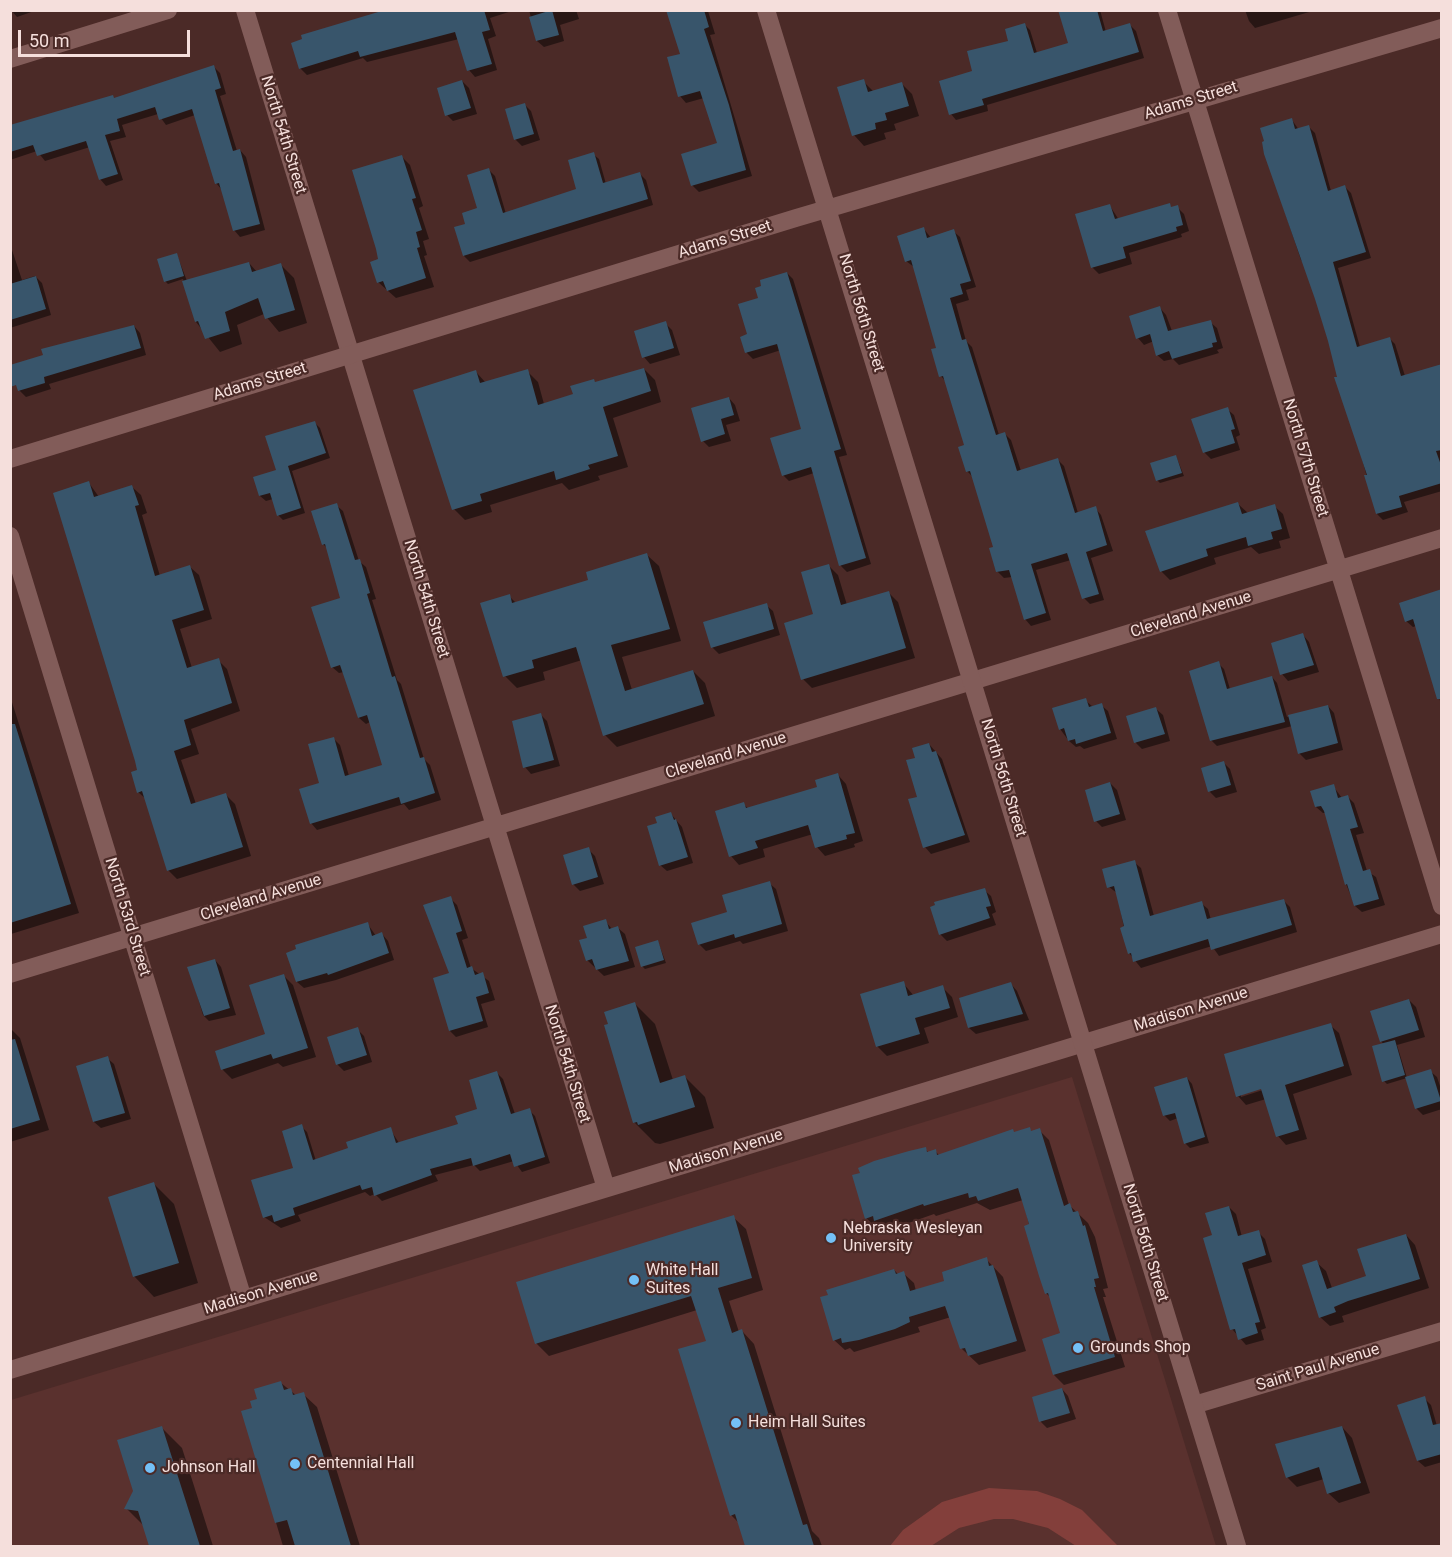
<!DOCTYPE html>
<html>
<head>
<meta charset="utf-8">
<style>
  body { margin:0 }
  #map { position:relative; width:1452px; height:1557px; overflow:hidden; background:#4b2a27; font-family:Roboto,sans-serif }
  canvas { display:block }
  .frame { position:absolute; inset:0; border:12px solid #f5dfdc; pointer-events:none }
  .scale { position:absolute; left:18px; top:30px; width:172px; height:27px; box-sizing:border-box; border:3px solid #f5dfdc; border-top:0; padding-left:8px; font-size:18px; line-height:21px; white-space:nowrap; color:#f5dfdc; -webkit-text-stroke:4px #4b2a27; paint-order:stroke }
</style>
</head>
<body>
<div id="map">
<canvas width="1452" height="1557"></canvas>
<div class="frame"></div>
<div class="scale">50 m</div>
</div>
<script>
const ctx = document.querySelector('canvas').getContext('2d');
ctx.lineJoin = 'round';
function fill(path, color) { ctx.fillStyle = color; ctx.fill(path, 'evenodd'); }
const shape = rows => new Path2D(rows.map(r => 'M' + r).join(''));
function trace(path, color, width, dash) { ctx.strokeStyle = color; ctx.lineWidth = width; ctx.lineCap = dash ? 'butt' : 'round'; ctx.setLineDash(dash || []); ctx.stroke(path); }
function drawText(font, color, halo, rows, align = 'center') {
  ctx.font = font + ' Roboto,sans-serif'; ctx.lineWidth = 4.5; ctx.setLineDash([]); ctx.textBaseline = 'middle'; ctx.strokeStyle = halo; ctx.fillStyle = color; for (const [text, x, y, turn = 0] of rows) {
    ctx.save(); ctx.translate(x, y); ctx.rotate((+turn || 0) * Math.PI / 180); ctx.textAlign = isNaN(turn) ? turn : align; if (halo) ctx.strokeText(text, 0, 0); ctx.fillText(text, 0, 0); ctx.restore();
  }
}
fill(shape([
  [1072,1077,1216,1546,11,1546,11,1400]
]), '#5a312e');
fill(shape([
  [989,1488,1037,1491,1060,1499,1082,1510,1118,1546,1076,1546,1048,1528,1013,1519,994,1519,959,1528,931,1546,890,1546,903,1530,942,1502]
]), '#833f3b');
fill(shape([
  [11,10,37,10,17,17],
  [389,10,515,10,490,18,496,36,488,39,497,70,475,77,469,70,459,39,367,62,363,58,307,75,300,68],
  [529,10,576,10,579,19,560,25,564,41,544,47,537,41],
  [679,10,708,11,715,34,710,35,752,176,699,192,692,185,719,144,704,98,686,103,680,96,682,55],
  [1071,10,1100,10,1106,32,1130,25,1136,31,1144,58,987,105,988,111,956,120,951,114,974,72,1010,42,1025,25,1030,30,1037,53,1070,44],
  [1245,10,1316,10,1255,28,1249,21],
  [214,67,220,73,226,94,220,96,237,151,240,150,246,157,265,230,240,237,234,230,222,190,216,183,195,115,166,125,158,114,122,125,126,137,110,141,123,180,106,186,100,179,90,147,45,161,37,151,10,160,10,127,115,99],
  [462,81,469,88,477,114,453,121,447,115],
  [863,81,874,92,901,83,912,94,919,116,894,124,896,130,884,133,886,139,864,146,854,135],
  [525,105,531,111,540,140,522,146,515,139],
  [1292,120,1299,130,1309,127,1315,133,1331,191,1345,187,1351,193,1371,258,1338,268,1360,347,1389,338,1395,344,1405,376,1442,403,1442,491,1404,502,1408,512,1383,520,1377,514,1330,341,1305,264,1301,260,1265,153],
  [593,154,599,159,606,184,640,174,646,180,653,205,470,262,464,256,467,225,479,209,489,170,495,176,506,214,578,190],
  [402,157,410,165,423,206,419,208,429,239,423,241,427,255,424,256,434,287,396,298,378,282,379,260],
  [1169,205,1172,208,1177,207,1184,214,1189,231,1181,234,1182,237,1129,253,1132,264,1099,274,1092,267,1110,206,1119,220],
  [924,229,931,238,953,231,960,237,976,287,966,290,969,300,956,304,966,341,972,347,999,435,1005,434,1011,440,1021,471,1058,460,1064,466,1078,513,1095,508,1101,515,1113,551,1091,558,1104,600,1090,604,1084,598,1071,560,1036,570,1051,620,1031,626,1025,619,1012,577,1004,578,997,571,995,548,974,478,967,471,966,446,946,382,941,376,938,349,914,267,906,261],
  [10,244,22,280,35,276,42,283,51,315,10,328],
  [177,255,187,281,249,263,257,272,281,265,294,278,307,323,279,332,264,314,237,325,242,344,220,352,196,322,183,279,168,284,165,281],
  [787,273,793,279,847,455,839,457,871,564,847,572,841,566,814,473,789,481,783,475,802,430,781,350,753,359,747,353,742,338,749,335,760,299],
  [1160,308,1166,315,1172,331,1210,322,1217,328,1223,348,1217,350,1219,353,1179,365,1173,359,1164,361,1157,355,1154,341,1144,345,1138,338],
  [665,323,672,330,680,355,650,364,644,357],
  [134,326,140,333,146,355,49,384,51,389,26,397,19,390],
  [644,369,655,380,661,402,613,418,628,467,598,476,600,480,569,490,562,483,490,505,492,512,465,520,454,509,476,372,486,383,527,371,538,382,544,404,575,395,594,381,597,384],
  [729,398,735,405,740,421,726,425,731,441,709,447,703,441],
  [1227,409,1234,415,1240,435,1236,437,1240,450,1211,459,1204,452],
  [315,423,320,428,330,458,292,471,305,513,283,520,278,515,273,499,266,501,260,496,255,478,278,471],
  [1176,456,1184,476,1160,483,1157,480],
  [89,483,99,497,132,487,141,495,147,513,142,515,160,576,190,567,199,575,212,619,180,629,192,668,218,660,227,669,240,711,191,729,199,754,181,760,196,804,226,795,235,804,251,856,177,879,168,870,147,800,138,792,139,771],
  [1238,504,1248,513,1274,506,1283,514,1290,538,1279,541,1281,548,1259,554,1251,547,1214,558,1216,564,1170,580,1161,571],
  [336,505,343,511,359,561,366,567,376,599,372,600,397,680,401,684,424,759,430,765,441,800,409,810,404,804,317,830,311,823,333,738,340,745,349,776,384,766,370,722,366,724,359,718,344,672,339,673,332,667,342,599,327,548,323,544],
  [647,555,659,566,681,641,622,657,632,690,693,671,705,683,715,716,617,747,605,735,582,660,543,672,545,680,517,688,505,676,509,596,517,604,590,581],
  [828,565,838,575,847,605,888,592,898,602,915,658,812,688,803,679,815,615],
  [1442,591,1442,707,1416,626,1413,627,1406,621],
  [766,605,773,611,780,635,719,654,712,647],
  [1303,635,1309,642,1319,672,1288,681,1282,674],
  [1218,663,1224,669,1230,689,1272,677,1277,683,1287,717,1328,706,1334,713,1343,750,1306,760,1299,753,1292,726,1217,746,1211,740],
  [10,696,79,913,11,934,10,933],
  [1085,700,1093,707,1101,705,1108,711,1117,739,1084,749,1080,746,1076,747,1069,741,1060,729],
  [1156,709,1163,715,1170,741,1142,749,1136,743,1128,717],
  [540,714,547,721,560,766,531,774,525,767],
  [929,744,942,759,970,842,931,854,925,847,917,759],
  [1224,763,1230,769,1237,792,1216,798,1210,792],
  [838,775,846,784,863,841,854,844,855,847,825,856,817,847,813,834,763,849,765,857,739,865,731,856,743,804,749,809,819,788],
  [1110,783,1117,790,1126,820,1102,827,1096,821],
  [1333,786,1342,798,1347,796,1354,803,1364,833,1356,835,1367,871,1376,877,1385,905,1362,912,1355,906,1346,884,1326,813,1323,813,1316,807],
  [671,814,682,827,693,863,667,871,660,865,658,824],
  [588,849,595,856,604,884,580,891,573,884],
  [1134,862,1141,868,1154,916,1201,903,1208,909,1211,920,1284,901,1290,907,1297,932,1219,956,1212,946,1141,968,1129,953,1117,893,1109,887],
  [769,883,776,889,788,931,743,944,740,941,706,951,699,944,729,913],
  [984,890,991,896,996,912,992,914,996,925,947,941,940,934],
  [450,898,457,905,468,938,462,940,471,968,489,981,495,1000,481,1004,488,1027,456,1037,450,1031],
  [605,921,612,929,618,928,625,934,635,967,604,976,587,960,589,939],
  [367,923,376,936,382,934,388,941,394,960,336,980,304,988,297,982,288,954],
  [658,942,666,963,645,969,642,966],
  [215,960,221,967,236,1015,209,1021,203,1015,189,968],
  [284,976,293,985,316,1057,283,1067,278,1063,232,1079,223,1070,217,1052,267,1035],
  [903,983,914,996,942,987,952,997,958,1017,924,1028,929,1043,887,1056,877,1046],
  [1011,984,1017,991,1029,1020,976,1034,969,1028],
  [1409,1000,1416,1007,1425,1037,1397,1045,1407,1078,1387,1084,1384,1081,1384,1045,1381,1041],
  [635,1004,655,1024,673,1080,685,1077,705,1097,714,1128,660,1144,655,1143,634,1122],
  [1330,1025,1339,1033,1352,1075,1293,1094,1307,1139,1286,1145,1278,1136,1266,1099,1246,1105,1238,1096],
  [1268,1086,1269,1088,1241,1097,1241,1094],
  [10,1028,20,1038,49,1130,10,1142],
  [357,1029,364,1036,372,1062,344,1071,337,1064],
  [107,1058,114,1064,131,1119,101,1128,94,1122,78,1067],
  [1430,1071,1437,1077,1442,1092,1442,1109,1423,1115,1416,1108],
  [497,1073,503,1079,515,1114,529,1110,535,1116,550,1163,522,1172,514,1161,480,1171,474,1165,435,1175,438,1181,382,1201,375,1194,370,1196,365,1192,298,1215,301,1221,281,1228,264,1217,294,1169,301,1126,307,1132,316,1161,350,1149,390,1129,399,1143,459,1125,479,1110],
  [1187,1078,1192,1084,1209,1143,1190,1148,1185,1143,1178,1118,1170,1121,1164,1115],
  [1029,1129,1032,1132,1039,1130,1049,1140,1069,1205,1088,1223,1095,1237,1108,1288,1103,1289,1106,1297,1103,1297,1125,1367,1064,1385,1054,1375,1062,1334,1052,1299,1046,1293,1023,1200,990,1210,977,1203,936,1216,934,1214,886,1231,882,1227,877,1228,866,1218,925,1149,929,1153,935,1151,940,1156],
  [154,1184,174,1204,198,1283,154,1297,134,1276],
  [1229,1207,1236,1214,1242,1237,1258,1232,1265,1239,1272,1262,1248,1269,1266,1328,1261,1330,1264,1340,1246,1345,1232,1329,1213,1236],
  [733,1217,746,1229,763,1290,729,1301,739,1332,742,1331,754,1344,812,1531,819,1538,822,1546,747,1546,740,1524,731,1515,708,1342,697,1310,549,1356,536,1343],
  [1406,1235,1415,1245,1429,1288,1342,1316,1344,1322,1330,1326,1320,1317,1316,1262,1326,1271,1332,1288,1368,1277],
  [986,1259,1003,1277,1026,1351,979,1365,962,1349,951,1317,918,1327,920,1332,854,1352,850,1348,845,1350,834,1340,894,1270,898,1274,903,1273,914,1283,916,1291,946,1282],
  [281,1383,297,1396,303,1394,317,1407,360,1546,283,1546,243,1412,254,1409,259,1400],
  [1062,1389,1068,1396,1076,1419,1047,1428,1041,1422,1033,1398],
  [1424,1398,1431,1405,1437,1426,1442,1425,1442,1462,1425,1467,1418,1461,1399,1406],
  [1342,1427,1352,1438,1370,1493,1339,1503,1328,1493,1324,1479,1297,1487,1287,1477,1276,1445],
  [162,1428,182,1448,213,1546,150,1546,144,1526,126,1508]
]), '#0007');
fill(shape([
  [385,10,484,10,490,30,482,32,492,64,467,71,455,32,360,57,358,51,299,69,291,43,302,39,301,35],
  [552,10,559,35,536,41,529,17],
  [666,10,704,10,709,27,704,29,729,105,746,170,691,186,681,154,717,143,700,91,678,97,667,57,680,54],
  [1058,10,1097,10,1103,31,1130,23,1139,52,982,99,984,105,949,115,939,81,972,71,967,51,1008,41,1005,29,1025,23,1034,53,1068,43],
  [214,65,221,88,215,90,233,151,240,149,260,224,233,231,219,183,215,184,192,109,159,120,155,107,117,119,120,131,105,135,118,174,99,180,86,141,37,156,33,145,10,152,10,125,113,95,114,98],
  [864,79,868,92,902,82,909,106,885,113,887,120,875,123,876,129,852,136,837,87],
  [462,80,471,108,445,116,437,88],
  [525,103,534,134,514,140,505,109],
  [1292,118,1295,129,1309,125,1328,191,1345,185,1366,252,1333,262,1357,347,1390,337,1401,376,1442,364,1442,450,1436,451,1442,468,1442,483,1399,496,1402,507,1376,514,1364,475,1367,475,1334,377,1337,377,1328,341,1315,299,1264,154,1262,142,1264,141,1260,128],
  [594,152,603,183,640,172,648,199,463,256,454,227,465,224,462,213,477,208,467,175,489,168,503,213,576,189,568,160],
  [402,155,416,198,412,199,422,230,416,232,420,247,417,248,426,278,387,291,383,281,377,283,370,262,378,259,376,249,352,170],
  [1170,203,1171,207,1178,205,1183,225,1176,227,1177,231,1123,247,1126,258,1091,268,1075,214,1110,204,1115,219],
  [924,227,927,238,954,229,971,281,960,284,963,294,950,298,962,340,966,339,996,435,1005,432,1017,471,1058,458,1075,513,1096,506,1107,545,1086,552,1099,594,1082,599,1067,553,1031,564,1046,613,1024,620,1009,570,996,572,989,548,993,547,970,471,966,472,958,447,964,445,943,376,939,377,931,349,936,348,911,260,905,262,897,236],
  [177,253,184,276,164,282,157,259],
  [249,262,252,272,281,263,295,310,265,319,258,298,225,312,230,331,205,339,198,321,195,322,182,281],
  [787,272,841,449,834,451,866,558,839,566,811,467,782,476,770,438,801,429,777,344,745,353,740,337,747,334,738,304,758,298,755,288,761,286,760,280],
  [36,276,46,309,10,320,10,284],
  [1160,306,1168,331,1211,320,1217,342,1212,343,1213,347,1172,359,1169,351,1156,356,1150,334,1136,339,1129,316],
  [666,321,674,348,642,358,634,331],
  [134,325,141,348,44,377,45,383,18,391,16,385,10,387,10,365,43,355,41,349],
  [644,368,651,391,603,407,618,456,588,465,590,469,556,480,554,471,480,494,482,501,452,510,413,390,476,370,480,383,528,369,538,405,573,394,570,386,594,379,595,382],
  [729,397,734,415,721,419,725,434,701,442,691,408],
  [1228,407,1235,429,1231,430,1235,443,1203,453,1191,419],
  [315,421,326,453,288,466,301,508,277,516,270,493,259,496,253,477,276,470,265,436],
  [1176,455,1182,473,1156,481,1150,463],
  [89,481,94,497,132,485,139,505,135,506,155,576,190,565,204,610,172,620,187,668,219,658,232,703,184,720,191,745,174,751,191,804,226,793,243,847,167,871,142,791,137,793,131,772,137,770,135,761,53,493],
  [1238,502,1242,514,1275,504,1282,529,1271,532,1273,539,1248,546,1246,537,1206,549,1208,556,1160,572,1145,531],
  [337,503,355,560,360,559,370,593,367,594,392,677,395,676,420,758,424,757,435,793,401,804,399,797,310,824,299,789,319,783,308,744,334,737,345,776,382,765,367,715,358,718,340,665,331,668,311,607,340,598,325,544,322,545,311,511],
  [647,553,670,629,611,645,625,691,693,670,704,704,603,736,576,647,532,660,534,668,503,677,480,603,510,594,512,603,588,580,586,572],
  [829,564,841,605,889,591,906,648,801,680,784,623,813,614,801,572],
  [1442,589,1442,699,1437,699,1413,619,1405,622,1399,603],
  [767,603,774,629,711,648,703,622],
  [1303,633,1314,665,1280,675,1271,643],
  [1219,661,1227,689,1272,676,1285,722,1210,741,1189,671],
  [1086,698,1089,707,1102,703,1111,733,1076,744,1075,739,1068,741,1064,728,1059,730,1052,708],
  [1328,705,1338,743,1298,754,1288,715],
  [1156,707,1165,734,1134,743,1126,716],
  [541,713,554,760,523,768,512,721],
  [10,724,15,724,71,904,10,923],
  [929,743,932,752,936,751,965,835,923,848,908,799,917,797,906,760,915,758,912,748],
  [1224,761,1231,785,1208,792,1201,768],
  [838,773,855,833,846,835,847,839,815,848,808,825,755,841,758,848,729,857,715,811,744,802,746,808,817,787,815,780],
  [1110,782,1120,814,1094,822,1085,790],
  [1334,784,1338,798,1348,795,1358,827,1350,829,1363,871,1370,869,1379,899,1354,906,1347,884,1345,885,1324,811,1321,806,1315,807,1310,791],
  [671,812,674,820,676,819,688,857,659,866,647,826,657,823,655,817],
  [589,847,598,877,572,885,563,855],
  [1135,860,1150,916,1202,901,1207,919,1284,899,1292,925,1211,950,1208,939,1133,962,1131,953,1128,954,1120,928,1124,926,1114,886,1107,888,1102,869],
  [770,881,782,924,735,938,734,934,698,945,691,923,727,912,722,895],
  [985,888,991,906,986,907,990,918,939,935,930,907,935,905,934,902],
  [451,896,462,931,456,933,467,968,472,966,475,975,483,972,489,993,476,997,483,1021,449,1031,433,978,449,973,423,905],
  [606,919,609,929,618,926,629,961,596,970,592,959,586,961,579,940,587,938,583,926],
  [368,922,372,936,382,932,389,953,328,975,327,973,296,982,286,953,296,949,295,945],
  [658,940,664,960,641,967,635,947],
  [215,959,230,1008,204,1016,187,967],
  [284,974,308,1048,273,1059,271,1054,221,1070,215,1051,265,1034,249,985],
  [904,981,908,996,943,985,950,1008,915,1018,920,1034,876,1047,860,994],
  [1011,982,1023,1014,968,1028,959,998],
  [1409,999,1419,1030,1380,1042,1370,1011],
  [635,1002,660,1083,685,1075,695,1107,638,1125,637,1122,633,1123,604,1025,608,1024,604,1012],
  [1331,1023,1344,1066,1285,1085,1299,1130,1276,1137,1261,1089,1236,1097,1224,1054],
  [358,1027,367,1055,336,1065,327,1037],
  [15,1039,40,1120,10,1129,10,1040],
  [1395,1040,1405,1075,1382,1082,1372,1046],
  [108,1056,125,1113,93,1122,76,1066],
  [1431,1069,1441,1101,1415,1109,1405,1077],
  [497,1071,511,1114,530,1108,545,1157,514,1167,510,1154,473,1166,471,1158,430,1169,432,1175,374,1196,372,1187,362,1190,360,1185,293,1208,295,1215,274,1222,272,1215,263,1218,251,1180,293,1168,282,1131,302,1124,313,1160,348,1148,346,1142,391,1127,396,1143,458,1124,455,1116,477,1109,469,1080],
  [1187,1077,1205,1137,1184,1144,1175,1113,1163,1116,1154,1087],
  [1030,1127,1031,1131,1040,1128,1064,1206,1070,1203,1073,1212,1078,1211,1083,1226,1085,1225,1099,1278,1094,1279,1096,1287,1094,1287,1115,1357,1053,1375,1042,1339,1060,1333,1048,1293,1045,1294,1039,1276,1024,1226,1029,1224,1018,1188,978,1201,976,1196,969,1198,968,1193,924,1206,923,1204,874,1221,873,1216,865,1219,852,1175,860,1173,858,1168,874,1161,909,1151,926,1147,927,1152,936,1149,937,1155,1013,1129,1014,1132],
  [154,1182,179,1263,133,1277,108,1197],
  [1229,1206,1238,1236,1259,1230,1266,1255,1242,1263,1260,1322,1255,1323,1258,1333,1238,1340,1235,1329,1230,1330,1203,1238,1212,1235,1205,1213],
  [734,1215,752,1278,718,1288,732,1333,742,1329,803,1525,807,1524,814,1546,745,1546,735,1514,730,1516,678,1349,706,1341,691,1296,535,1344,516,1282],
  [1406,1234,1420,1279,1348,1301,1334,1307,1336,1312,1319,1318,1302,1265,1317,1260,1327,1289,1366,1276,1357,1249],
  [987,1257,989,1266,993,1265,1017,1341,968,1356,965,1348,960,1349,945,1306,909,1317,910,1322,895,1329,859,1340,842,1343,841,1338,833,1341,820,1297,828,1295,826,1290,894,1269,896,1274,904,1271,910,1291,944,1281,942,1272],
  [281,1381,284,1390,291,1388,293,1395,304,1392,351,1546,295,1546,287,1520,275,1523,241,1411,252,1408,250,1401,257,1399,254,1389],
  [1062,1388,1070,1413,1039,1422,1032,1397],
  [1425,1396,1433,1425,1442,1423,1442,1454,1417,1461,1397,1405],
  [162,1426,200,1546,149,1546,138,1511,124,1509,133,1491,117,1440],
  [1342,1426,1361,1483,1327,1494,1319,1467,1286,1478,1275,1444]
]), '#38556b');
trace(shape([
  [245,10,606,1188],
  [1167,10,1442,906],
  [10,59,168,10],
  [10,536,243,1299],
  [10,974,1442,538],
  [10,1370,1442,934],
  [1194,1405,1442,1331]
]), '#825c59', 18);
trace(shape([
  [766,10,1237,1546],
  [10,459,796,218,1442,28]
]), '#825c59', 18);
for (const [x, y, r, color] of [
  [831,1238,6,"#74c0f6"],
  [634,1280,6,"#74c0f6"],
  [1078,1348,6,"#74c0f6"],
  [736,1423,6,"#74c0f6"],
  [295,1464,6,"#74c0f6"],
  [150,1468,6,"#74c0f6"]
]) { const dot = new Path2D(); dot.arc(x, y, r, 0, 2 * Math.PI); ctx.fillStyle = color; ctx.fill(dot); trace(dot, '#4b2a27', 2); }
drawText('16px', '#f5dfdc', '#4b2a27', [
  ["Adams Street",1191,101,-17],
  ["North 54th Street",283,135,73],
  ["Adams Street",725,240,-17],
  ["North 56th Street",861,313,73],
  ["Adams Street",260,382,-17],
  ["North 57th Street",1305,458,73],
  ["North 54th Street",426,599,73],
  ["Cleveland Avenue",1191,615,-17],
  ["Cleveland Avenue",726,756,-17],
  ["North 56th Street",1003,778,73],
  ["Cleveland Avenue",261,898,-17],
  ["North 53rd Street",127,917,73],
  ["Madison Avenue",1191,1010,-17],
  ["North 54th Street",567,1064,73],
  ["Madison Avenue",726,1152,-17],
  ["North 56th Street",1145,1243,73],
  ["Madison Avenue",261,1293,-17],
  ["Saint Paul Avenue",1318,1368,-17]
]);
drawText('16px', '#f5dfdc', '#4b2a27', [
  ["Nebraska Wesleyan",843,1229],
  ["University",843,1247],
  ["White Hall",646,1271],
  ["Suites",646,1289],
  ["Grounds Shop",1090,1348],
  ["Heim Hall Suites",748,1423],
  ["Centennial Hall",307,1464],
  ["Johnson Hall",162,1468]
], 'left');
</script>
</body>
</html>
